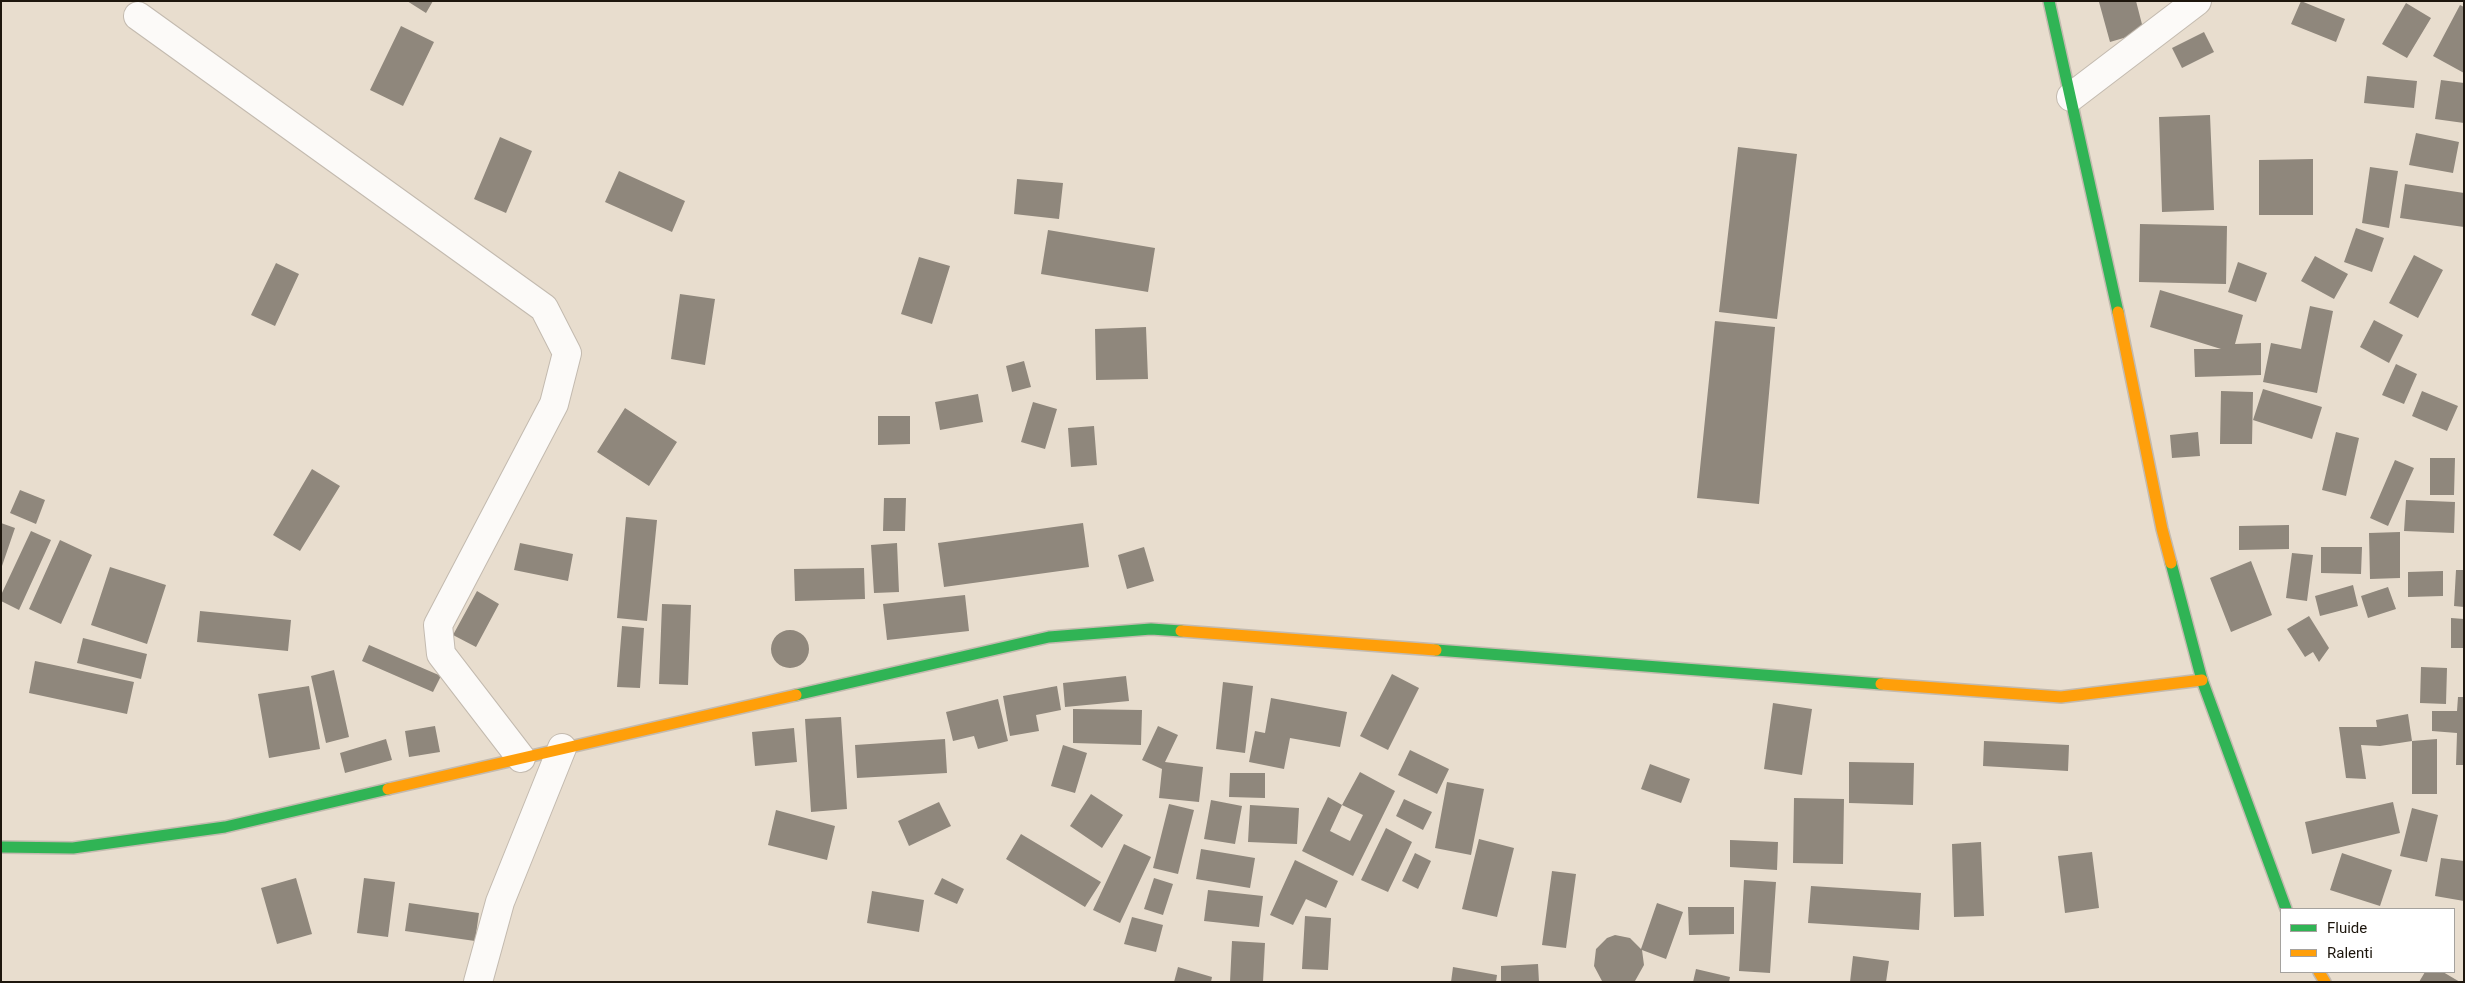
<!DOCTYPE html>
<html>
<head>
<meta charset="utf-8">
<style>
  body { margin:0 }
  #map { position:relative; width:2465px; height:983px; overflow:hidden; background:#e8ddce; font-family:Roboto,sans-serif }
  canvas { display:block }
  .frame { position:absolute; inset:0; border:2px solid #1d160d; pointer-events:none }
  .legend { position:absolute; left:2280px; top:908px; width:175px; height:65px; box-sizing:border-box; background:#fff; border:1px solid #a5a29e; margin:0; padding:6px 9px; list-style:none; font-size:15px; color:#1d160d }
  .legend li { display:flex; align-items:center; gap:10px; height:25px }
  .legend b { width:25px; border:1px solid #a5a29e }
</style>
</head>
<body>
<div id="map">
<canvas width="2465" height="983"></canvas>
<div class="frame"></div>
<ul class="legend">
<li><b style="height:6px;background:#30b455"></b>Fluide</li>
<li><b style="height:6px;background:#ff9f0a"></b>Ralenti</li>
</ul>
</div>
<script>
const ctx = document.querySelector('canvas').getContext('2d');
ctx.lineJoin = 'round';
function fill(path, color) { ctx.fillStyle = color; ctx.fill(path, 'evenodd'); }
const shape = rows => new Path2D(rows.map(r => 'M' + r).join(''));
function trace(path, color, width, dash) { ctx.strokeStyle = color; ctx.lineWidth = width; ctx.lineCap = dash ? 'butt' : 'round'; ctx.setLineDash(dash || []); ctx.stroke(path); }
fill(shape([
  [407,1,433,1,426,13],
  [2103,1,2136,1,2144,32,2110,42,2099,2],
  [2301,1,2345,19,2336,42,2291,24],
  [2406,3,2431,18,2407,58,2382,44],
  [2460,5,2464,7,2464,73,2433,56],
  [401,26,434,42,403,106,370,90],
  [2204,32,2214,52,2182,68,2172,48],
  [2367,76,2417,81,2414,108,2364,103],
  [2441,80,2464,83,2464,123,2435,119],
  [2210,115,2214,210,2162,212,2159,117],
  [2416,133,2459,142,2453,173,2409,165],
  [500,137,532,151,506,213,474,199],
  [1738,147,1797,154,1777,319,1719,312],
  [2313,159,2313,215,2259,215,2259,160],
  [2370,167,2398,171,2389,228,2362,223],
  [619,171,685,201,672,232,605,202],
  [1017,179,1063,183,1059,219,1014,214],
  [2405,184,2464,193,2464,227,2400,218],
  [2140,224,2227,226,2226,284,2139,282],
  [2356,228,2384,238,2372,272,2344,262],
  [1048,230,1155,248,1148,292,1041,274],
  [2414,255,2443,270,2418,318,2389,303],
  [2315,256,2348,274,2334,299,2301,281],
  [919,257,950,266,932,324,901,314],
  [2238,262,2267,273,2256,302,2228,292],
  [276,263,299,274,275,326,251,315],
  [2160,290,2243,315,2235,344,2261,343,2261,375,2195,377,2194,349,2221,349,2150,327],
  [680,294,715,299,705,365,671,359],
  [2310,306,2333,311,2317,393,2263,382,2271,343,2301,349],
  [2374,320,2403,335,2389,363,2360,347],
  [1715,321,1775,327,1759,504,1697,498],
  [1146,327,1148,379,1096,380,1095,329],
  [1024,361,1031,387,1012,392,1006,366],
  [2396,364,2417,374,2404,404,2382,395],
  [2263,389,2322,407,2312,439,2253,420],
  [2221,391,2253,392,2252,444,2220,444],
  [2422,391,2458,406,2447,431,2412,416],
  [978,394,983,422,940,430,935,402],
  [1033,402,1057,409,1045,449,1021,442],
  [625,408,677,442,649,486,597,452],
  [878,416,910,416,910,444,878,445],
  [1094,426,1097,465,1071,467,1068,428],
  [2198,432,2200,456,2172,458,2170,435],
  [2336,432,2359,438,2346,496,2322,490],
  [2430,458,2455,458,2454,495,2430,495],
  [2395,460,2414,468,2388,526,2370,518],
  [312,469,340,486,300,551,273,535],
  [20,490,45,500,36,524,10,513],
  [884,498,906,498,905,531,883,531],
  [2406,500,2455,502,2454,533,2404,531],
  [626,517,657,520,647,621,617,618],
  [1,523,15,528,2,566,1,566],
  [1083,523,1089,567,944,587,938,543],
  [2289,525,2289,549,2239,550,2239,526],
  [31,531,51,540,19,610,1,601,1,595],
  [2400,532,2400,578,2370,579,2369,533],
  [60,540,92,555,61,624,29,609],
  [520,543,573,554,568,581,514,570],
  [897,543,899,592,874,593,871,545],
  [1144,547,1154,581,1127,589,1118,555],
  [2321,547,2362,547,2361,574,2321,573],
  [2292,553,2313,555,2307,601,2286,598],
  [2251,561,2272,615,2231,632,2210,578],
  [110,567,166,585,147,644,91,625],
  [864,568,865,599,795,601,794,569],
  [2456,570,2464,570,2464,607,2454,606],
  [2443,571,2443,596,2408,597,2408,572],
  [2353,585,2358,606,2320,616,2315,596],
  [2388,587,2396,609,2368,618,2361,596],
  [477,591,499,604,476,647,453,635],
  [965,595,969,631,887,640,883,604],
  [662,604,691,605,688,685,659,684],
  [200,611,291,620,288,651,197,642],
  [2309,616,2329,648,2319,662,2313,652,2305,657,2287,629],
  [2451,618,2464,619,2464,648,2451,648],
  [622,626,644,628,640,688,617,687],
  '771 649a19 19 0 1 1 38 0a19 19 0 1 1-38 0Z',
  [83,638,147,654,141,679,77,663],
  [369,645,441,676,433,692,362,661],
  [35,661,134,682,127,714,29,693],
  [2421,667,2447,668,2446,704,2420,703],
  [334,670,349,737,326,743,311,676],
  [1392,674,1419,688,1388,750,1360,736],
  [1126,676,1129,701,1065,707,1063,683],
  [1223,682,1253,686,1245,753,1216,749],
  [309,686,320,749,269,758,258,694],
  [1057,686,1061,710,1036,715,1039,731,1010,736,1003,696],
  [2458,697,2464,697,2464,765,2456,765,2457,733,2432,731,2432,711,2457,711],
  [1271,698,1347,712,1340,747,1290,738,1284,769,1249,762,1255,731,1265,733],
  [998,699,1008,741,978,749,974,736,953,741,946,712],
  [1773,703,1812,709,1802,775,1764,769],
  [1073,709,1142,710,1141,745,1073,743],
  [2408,714,2412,741,2380,746,2361,745,2366,779,2346,778,2339,727,2377,727,2376,720],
  [841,717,847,809,811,812,805,719],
  [435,726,440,752,409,757,405,731],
  [1158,726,1178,735,1165,762,1203,767,1199,802,1159,798,1162,769,1142,760],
  [794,728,797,762,755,766,752,732],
  [386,739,392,760,345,773,340,753],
  [945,739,947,773,857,778,855,745],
  [2437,739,2437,794,2412,794,2412,741],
  [1984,741,2069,745,2068,771,1983,766],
  [1063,745,1087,753,1075,793,1051,786],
  [1410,750,1449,769,1437,794,1398,775],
  [1849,762,1914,763,1913,805,1849,803],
  [1650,764,1690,779,1681,803,1641,789],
  [1360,772,1395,791,1353,876,1302,851,1328,797,1342,805,1330,831,1350,841,1363,815,1342,805],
  [1230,773,1265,773,1265,798,1229,797],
  [1447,782,1484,789,1471,855,1435,848],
  [1091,794,1123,815,1102,848,1070,826],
  [1794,798,1844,799,1843,864,1793,863],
  [1404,799,1432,812,1423,830,1396,816],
  [1211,800,1242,806,1235,844,1204,839],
  [939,802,951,826,909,846,898,821],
  [2393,802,2400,833,2312,854,2305,822],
  [1169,804,1194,810,1178,874,1153,868],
  [1250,805,1299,808,1297,844,1248,842],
  [2412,808,2438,815,2427,862,2400,856],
  [776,810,835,826,827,860,768,845],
  [1386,828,1412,842,1388,892,1361,880],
  [1021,834,1101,882,1085,907,1006,859],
  [1479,839,1514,848,1497,917,1462,909],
  [1730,840,1778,842,1777,870,1730,867],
  [1981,842,1984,916,1954,917,1952,844],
  [1124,844,1151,857,1120,923,1093,910],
  [1201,849,1255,858,1250,888,1196,879],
  [2092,852,2099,908,2065,913,2058,856],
  [1415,853,1431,861,1418,889,1402,881],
  [2342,853,2392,870,2380,906,2330,890],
  [2441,858,2464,861,2464,901,2435,896],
  [1295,860,1338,881,1326,908,1306,899,1293,925,1270,915],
  [1552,871,1576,874,1566,948,1542,945],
  [296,878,312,934,277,944,261,888],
  [364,878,395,882,388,937,357,933],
  [942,878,964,889,957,904,934,894],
  [1154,878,1173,884,1163,915,1144,909],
  [1744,880,1776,882,1770,973,1739,971],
  [1811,886,1921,893,1919,930,1808,923],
  [1208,890,1263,896,1259,927,1204,921],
  [872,891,924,900,919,932,867,923],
  [409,903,479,913,475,941,405,931],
  [1657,903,1683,912,1666,959,1642,950,1644,965,1635,981,1602,981,1594,966,1596,949,1607,938,1615,935,1630,938,1641,949],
  [1688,907,1734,907,1734,934,1689,935],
  [1305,916,1331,918,1328,970,1302,969],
  [1132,917,1163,925,1156,952,1124,944],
  [1232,941,1265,943,1263,982,1230,982],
  [1853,956,1889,961,1886,982,1850,982],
  [1538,964,1539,982,1501,982,1501,966],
  [1178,967,1212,977,1211,982,1174,982],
  [1453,967,1497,975,1496,982,1451,982],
  [1696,969,1730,977,1729,982,1693,982],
  [2425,972,2443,972,2460,982,2419,982]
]), '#8f877c');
const street = shape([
  [138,16,544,308,567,353,554,404,438,625,441,654,521,758],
  [2071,97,2197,1],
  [478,982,500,902,562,748]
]);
const fast = shape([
  [2049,1,2118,312],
  [2171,563,2202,680,2286,909],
  [1436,650,1881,684],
  [796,695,1049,637,1151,629,1181,631],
  [1,847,73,848,225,827,388,789]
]);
const slow = shape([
  [2118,312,2162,529,2171,563],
  [1181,631,1436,650],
  [1881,684,2061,697,2202,680],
  [388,789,796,695],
  [2319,972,2325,982]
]);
trace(street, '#c3baaf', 30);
trace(fast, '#c3baaf', 14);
trace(slow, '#c3baaf', 14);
trace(street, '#fcfaf8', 28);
trace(fast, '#30b455', 11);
trace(slow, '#ff9f0a', 11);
</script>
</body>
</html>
